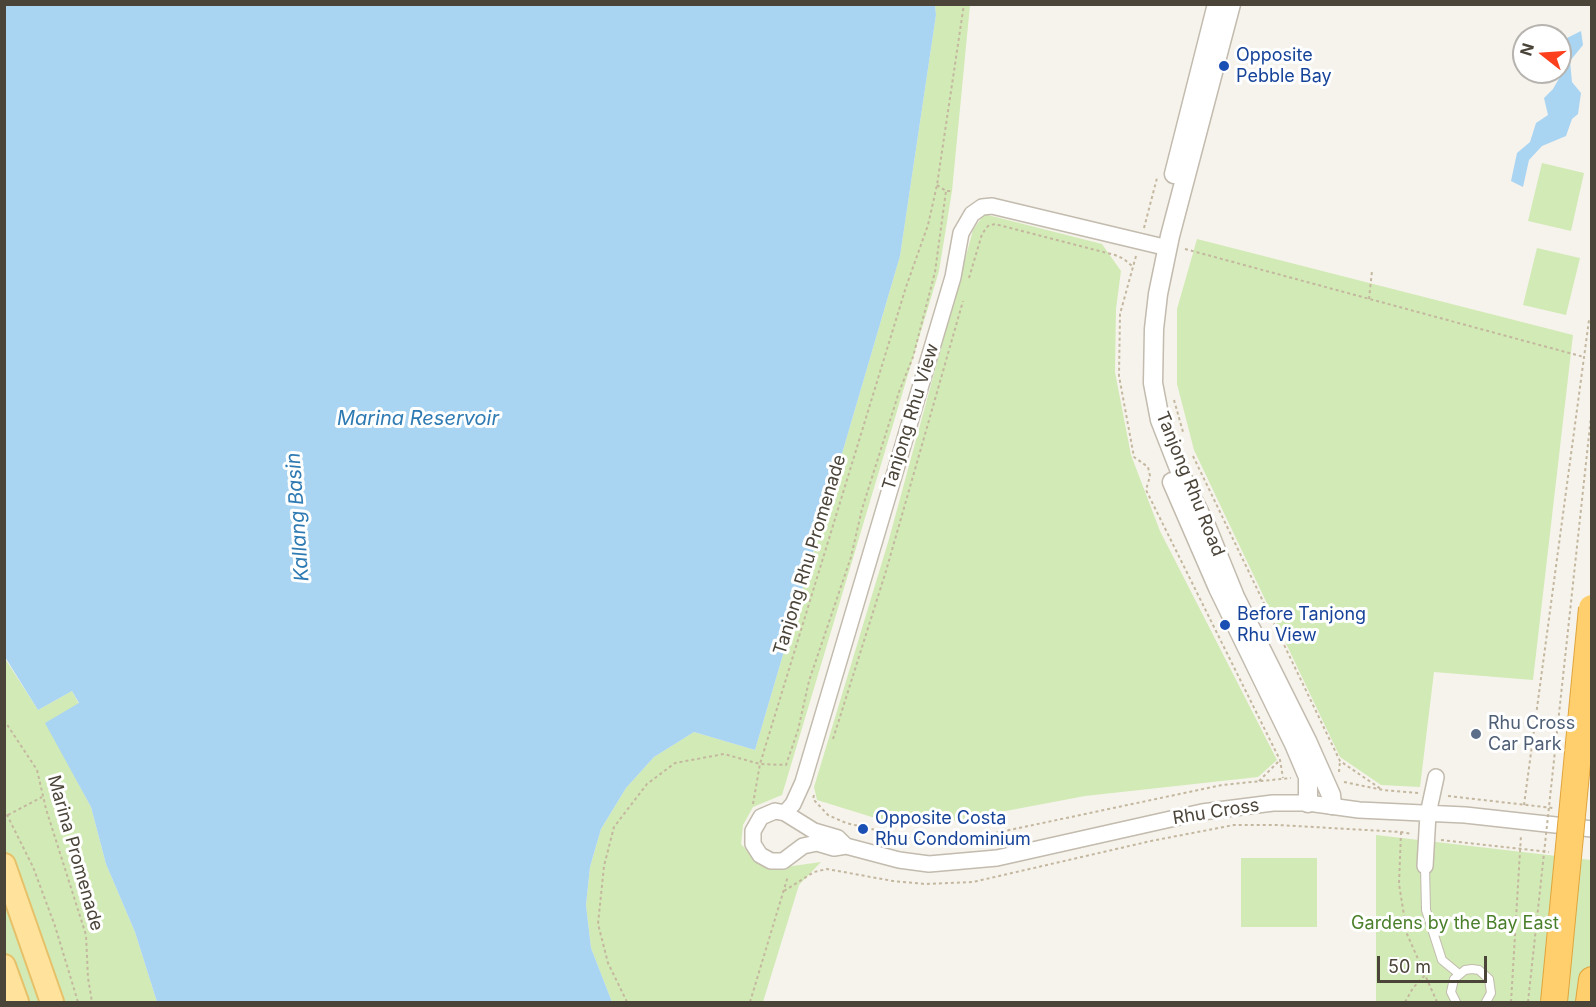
<!DOCTYPE html>
<html>
<head>
<meta charset="utf-8">
<style>
  body { margin:0 }
  #map { position:relative; width:1596px; height:1007px; overflow:hidden; background:#f6f3ec; font-family:Inter,sans-serif }
  canvas { display:block }
  .frame { position:absolute; inset:0; border:6px solid #4b4439; pointer-events:none }
  .north { position:absolute; left:1512px; top:24px; width:60px; height:60px; box-sizing:border-box; background:#fff; border:2px solid #b7b4b0; border-radius:50%; rotate:287deg; font-size:16px; font-weight:700; line-height:24px; text-align:center; color:#4b4439 }
  .north::after { content:''; display:block; margin:auto; width:21px; height:27px; background:#fc3f1d; clip-path:polygon(50% 0,100% 100%,50% 72%,0 100%) }
  .scale { position:absolute; left:1377px; top:956px; width:110px; height:27px; box-sizing:border-box; border:3px solid #4b4439; border-top:0; padding-left:8px; font-size:18px; line-height:21px; white-space:nowrap; color:#4b4439; -webkit-text-stroke:4px #fff; paint-order:stroke }
</style>
</head>
<body>
<div id="map">
<canvas width="1596" height="1007"></canvas>
<div class="frame"></div>
<div class="north">N</div>
<div class="scale">50 m</div>
</div>
<script>
const ctx = document.querySelector('canvas').getContext('2d');
ctx.lineJoin = 'round';
function fill(path, color) { ctx.fillStyle = color; ctx.fill(path, 'evenodd'); }
const shape = rows => new Path2D(rows.map(r => 'M' + r).join(''));
function trace(path, color, width, dash) { ctx.strokeStyle = color; ctx.lineWidth = width; ctx.lineCap = dash ? 'butt' : 'round'; ctx.setLineDash(dash || []); ctx.stroke(path); }
function drawText(font, color, halo, rows, align = 'center') {
  ctx.font = font + ' Inter,sans-serif'; ctx.lineWidth = 6; ctx.setLineDash([]); ctx.textBaseline = 'middle'; ctx.strokeStyle = halo; ctx.fillStyle = color; for (const [text, x, y, turn = 0] of rows) {
    ctx.save(); ctx.translate(x, y); ctx.rotate((+turn || 0) * Math.PI / 180); ctx.textAlign = isNaN(turn) ? turn : align; if (halo) ctx.strokeText(text, 0, 0); ctx.fillText(text, 0, 0); ctx.restore();
  }
}
fill(shape([
  [935,5,970,5,952,191,939,271,782,795,753,807,743,825,741,844,757,862,778,868,821,862,799,885,763,1002,612,1002,591,948,586,905,590,867,601,829,626,788,654,757,694,732,755,750,900,256,936,15],
  [1542,163,1584,173,1571,231,1528,221],
  [984,214,1102,244,1121,271,1116,309,1115,372,1131,455,1160,531,1277,760,1258,777,1085,796,937,824,888,822,817,800,814,787,889,539,973,230],
  [1197,239,1573,335,1533,680,1434,672,1420,787,1381,785,1340,757,1194,450,1177,384,1177,309],
  [1537,248,1580,258,1566,315,1523,305],
  [4,657,38,710,72,691,79,704,46,723,91,807,106,864,135,932,157,1002,5,1002],
  [1376,835,1591,860,1591,1002,1376,1002],
  [1241,858,1317,858,1317,927,1241,927]
]), '#d2eab5');
fill(shape([
  [5,4,935,5,936,15,900,256,755,750,694,732,654,757,626,788,601,829,590,867,586,905,591,948,612,1002,157,1002,135,932,106,864,91,807,45,723,79,703,72,691,38,710,5,657],
  [1581,31,1583,45,1570,61,1572,82,1581,93,1578,114,1572,119,1566,136,1542,146,1529,160,1523,187,1511,181,1517,153,1530,142,1536,123,1548,115,1544,98,1553,89,1561,75,1565,39]
]), '#a9d4f2');
const service = shape([
  [1425,866,1426,910,1442,960,1459,974],
  [1456,1002,1451,992,1454,979,1465,970,1472,969,1479,970,1489,979,1491,993,1486,1002]
]);
const minor = shape([
  [785,813,793,804,803,782,953,277,961,233,972,214,982,207,992,206,1168,248],
  [846,846,834,848,817,843,803,846,783,861,771,861,760,855,753,844,753,831,761,817,775,811,785,813,814,831,838,838,846,846,899,860,929,864,997,858,1202,812,1273,803,1308,803,1359,810,1465,815,1592,829],
  [1425,866,1428,814,1436,777]
]);
const tertiary = shape([
  [1231,4,1170,236,1158,294,1154,329,1153,383,1160,420,1185,484,1207,528,1235,597,1307,741,1331,795,1332,805],
  [1174,174,1217,4],
  [1172,482,1218,588,1294,744,1308,777,1308,803]
]);
const primary = shape([
  [4,865,52,1002],
  [4,966,17,1002]
]);
const motorway = shape([
  [1589,1002,1592,980]
]);
trace(service, '#c2bbae', 10);
trace(minor, '#c2bbae', 18);
trace(tertiary, '#c2bbae', 21);
trace(primary, '#e6c16a', 26);
trace(motorway, '#e0a43c', 28);
trace(shape([
  [937,185,946,191,952,191],
  [1144,228,1157,178],
  [1185,249,1584,357],
  [1136,256,1120,314,1119,376,1134,457,1148,467,1150,476,1146,490,1280,760,1283,778],
  [969,278,982,234,988,226,995,224,1115,255,1124,259,1132,266],
  [1369,299,1372,271],
  [1174,400,1183,432],
  [1193,456,1340,761,1381,789],
  [4,720,37,770,46,809,86,935,88,978,92,1002],
  [833,739,886,571,963,301],
  [1339,772,1340,761],
  [1259,781,1280,760],
  [1344,782,1383,790,1419,793],
  [814,795,813,799,828,815,846,823,918,840,967,839,1222,785,1291,778],
  [1448,796,1553,808],
  [753,804,760,764,786,765,798,730,809,681,851,557,862,509,899,392,913,357,935,272,946,191],
  [1524,805,1589,320,1592,320],
  [4,809,33,867,55,926,78,1002],
  [8,815,42,797],
  [1401,832,1399,884,1407,934,1437,1002],
  [1441,840,1549,852],
  [784,891,814,872,827,869,893,881,925,884,973,882,1151,841,1234,825,1278,825,1401,832,1412,834],
  [627,1002,608,963,598,924,604,866,614,827,647,784,675,763,724,754,760,764,906,287,928,225,937,185,964,4],
  [750,1002,788,876],
  [1405,1002,1413,988,1425,975],
  [1511,1002,1521,835]
]), '#c4b79f', 2, [3, 3]);
trace(service, '#fff', 8);
trace(minor, '#fff', 15);
trace(tertiary, '#fff', 18);
trace(primary, '#ffe39c', 22);
trace(motorway, '#ffcf6e', 26);
const motorwayBridge = shape([
  [1554,1002,1592,608]
]);
trace(motorwayBridge, '#e0a43c', 28, []);
trace(shape([
  [1528,1002,1592,407]
]), '#c4b79f', 2, [3, 3]);
trace(motorwayBridge, '#ffcf6e', 26);
for (const [x, y, r, color] of [
  [1224,66,6,"#1a4fb4"],
  [1225,625,6,"#1a4fb4"],
  [1476,734,6,"#5c6f8a"],
  [863,829,6,"#1a4fb4"]
]) { const dot = new Path2D(); dot.arc(x, y, r, 0, 2 * Math.PI); ctx.fillStyle = color; ctx.fill(dot); trace(dot, '#fff', 2); }
drawText('18px', '#164399', '#fff', [
  ["Opposite",1236,56],
  ["Pebble Bay",1236,77],
  ["Before Tanjong",1237,615],
  ["Rhu View",1237,636],
  ["Opposite Costa",875,819],
  ["Rhu Condominium",875,840]
], 'left');
drawText('18px', '#4b4439', '#fff', [
  ["Tanjong Rhu View",911,417,-73],
  ["Tanjong Rhu Road",1190,484,68],
  ["Tanjong Rhu Promenade",810,555,-73],
  ["Rhu Cross",1216,812,-9],
  ["Marina Promenade",75,853,74]
]);
drawText('18px', '#4e5e75', '#fff', [
  ["Rhu Cross",1488,724],
  ["Car Park",1488,745]
], 'left');
drawText('18px', '#4a7f2a', '#fff', [
  ["Gardens by the Bay East",1455,924]
]);
drawText('italic 20px', '#2e7ab2', '#fff', [
  ["Marina Reservoir",418,419],
  ["Kallang Basin",298,517,-94]
]);
</script>
</body>
</html>
